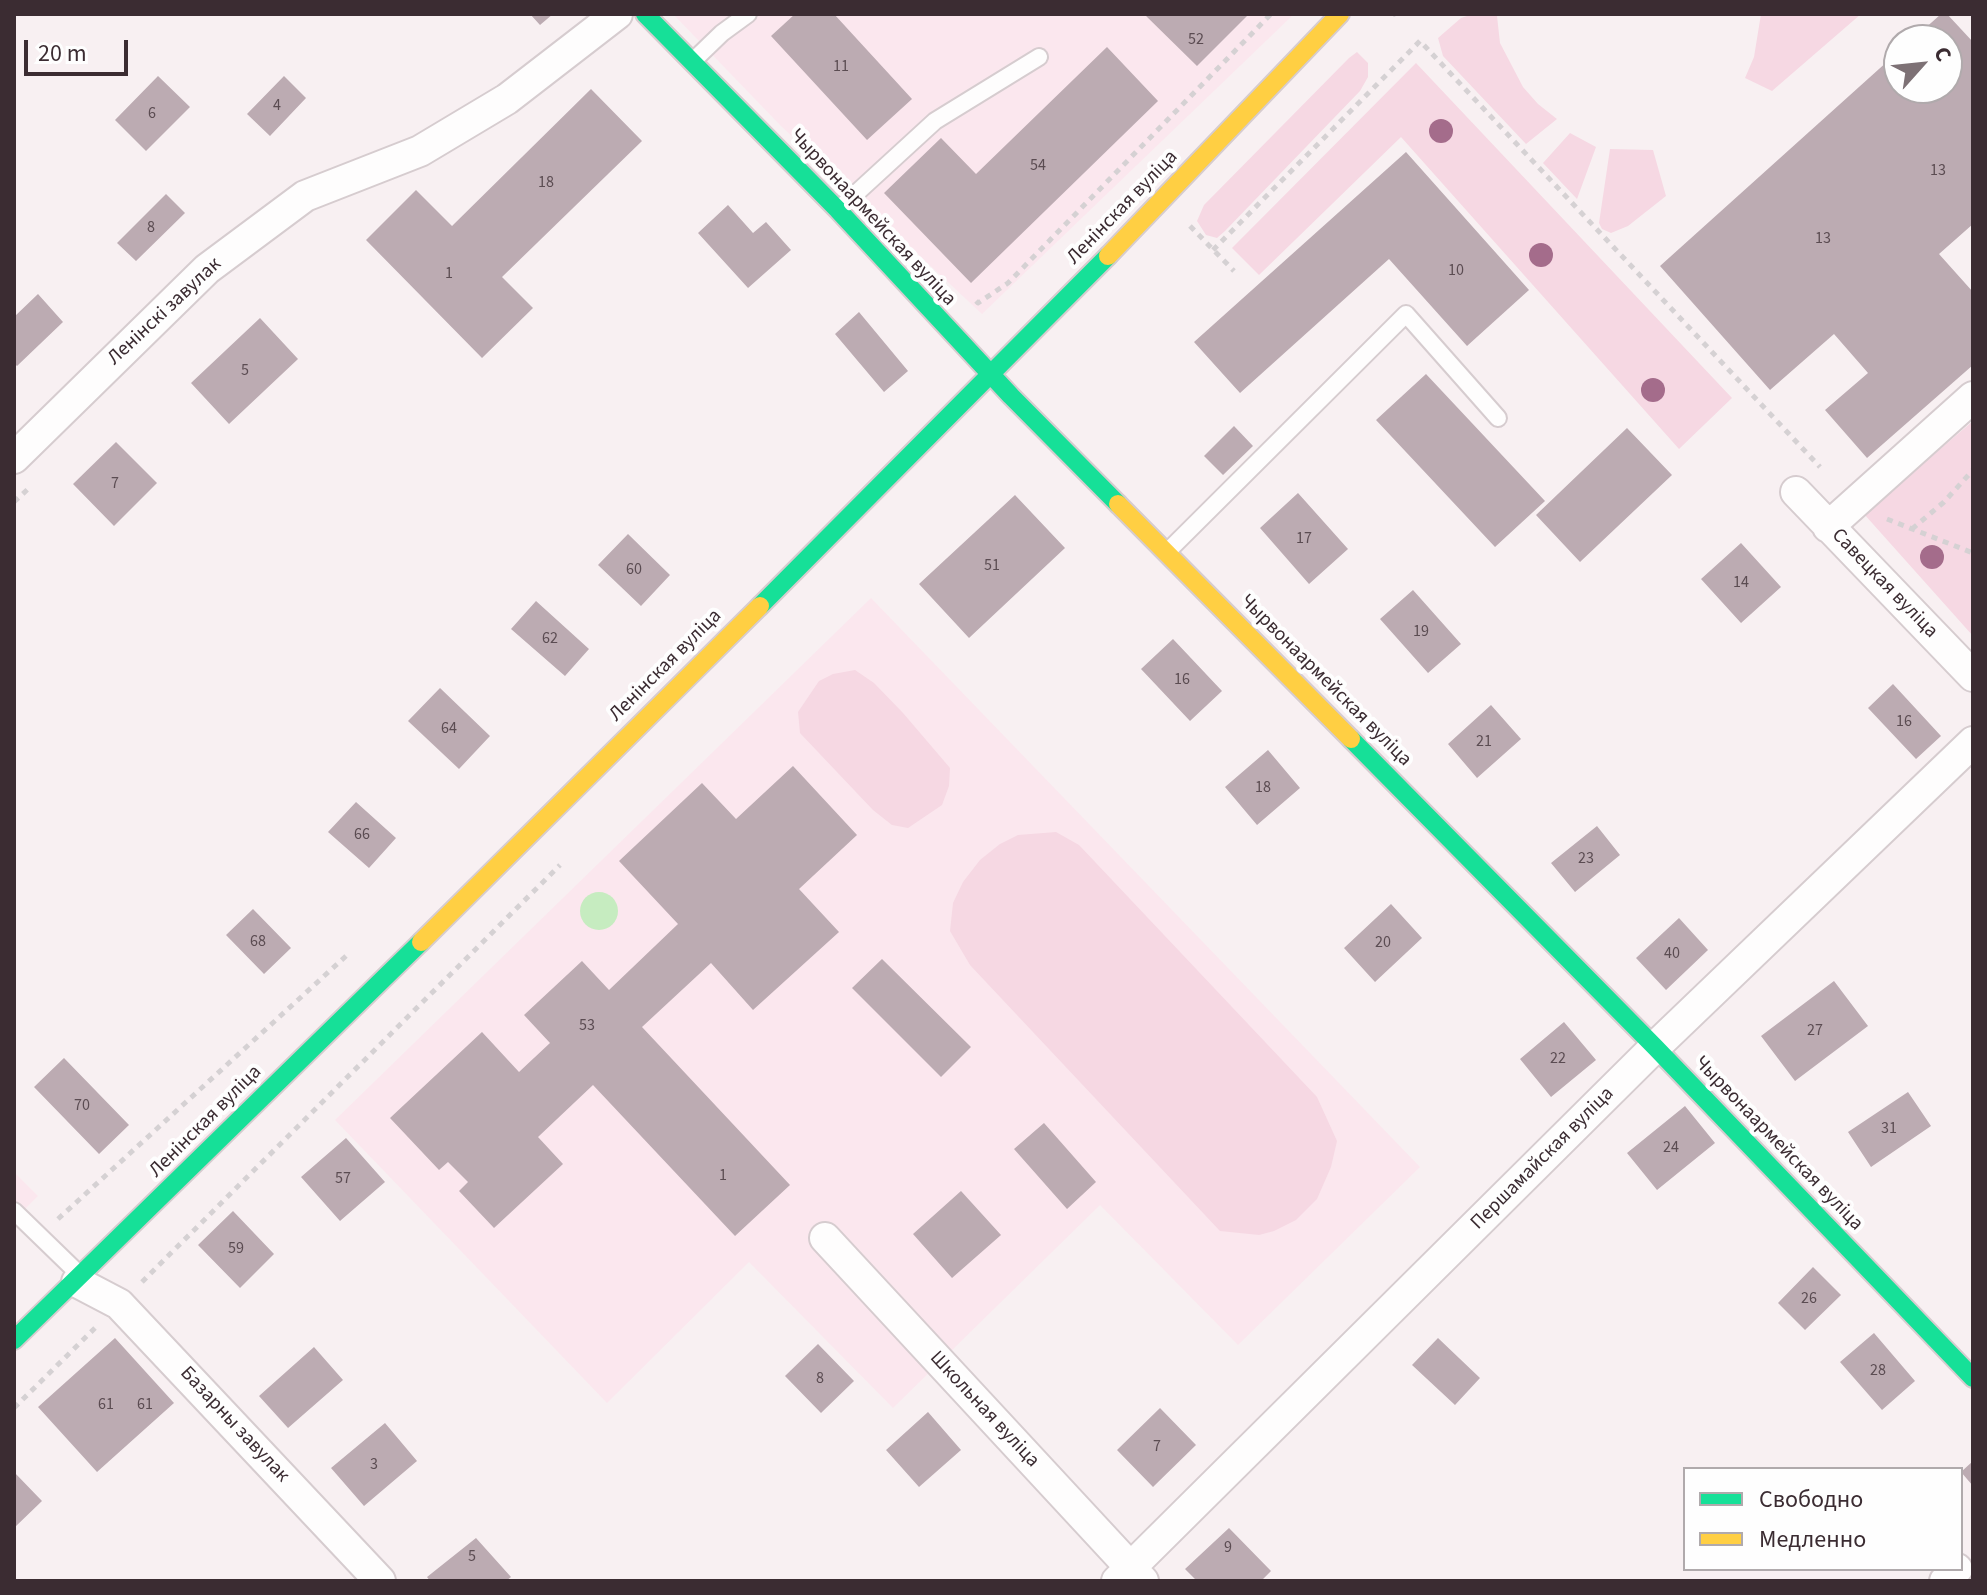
<!DOCTYPE html>
<html>
<head>
<meta charset="utf-8">
<style>
  body { margin:0 }
  #map { position:relative; width:1987px; height:1595px; overflow:hidden; background:#f8f0f2; font-family:"Source Sans 3",sans-serif }
  canvas { display:block }
  .frame { position:absolute; inset:0; border:16px solid #3b2c32; pointer-events:none }
  .legend { position:absolute; left:1683px; top:1467px; width:280px; height:104px; box-sizing:border-box; background:#fefefe; border:2px solid #b0aaac; margin:0; padding:10px 14px; list-style:none; font-size:24px; color:#3b2c32 }
  .legend li { display:flex; align-items:center; gap:16px; height:40px }
  .legend b { width:40px; border:2px solid #b0aaac }
  .north { position:absolute; left:1883px; top:24px; width:80px; height:80px; box-sizing:border-box; background:#fefefe; border:2px solid #b0aaac; border-radius:50%; rotate:63deg; font-size:22px; font-weight:700; line-height:32px; text-align:center; color:#3b2c32 }
  .north::after { content:''; display:block; margin:auto; width:28px; height:36px; background:#7d7175; clip-path:polygon(50% 0,100% 100%,50% 72%,0 100%) }
  .scale { position:absolute; left:24px; top:40px; width:104px; height:36px; box-sizing:border-box; border:4px solid #3b2c32; border-top:0; padding-left:10px; font-size:24px; line-height:28px; white-space:nowrap; color:#3b2c32; -webkit-text-stroke:6px #fefefe; paint-order:stroke }
</style>
</head>
<body>
<div id="map">
<canvas width="1987" height="1595"></canvas>
<div class="frame"></div>
<ul class="legend">
<li><b style="height:10px;background:#16e098"></b>Свободно</li>
<li><b style="height:10px;background:#ffcf43"></b>Медленно</li>
</ul>
<div class="north">С</div>
<div class="scale">20 m</div>
</div>
<script>
const ctx = document.querySelector('canvas').getContext('2d');
ctx.lineJoin = 'round';
function fill(path, color) { ctx.fillStyle = color; ctx.fill(path, 'evenodd'); }
const shape = rows => new Path2D(rows.map(r => 'M' + r).join(''));
function trace(path, color, width, dash) { ctx.strokeStyle = color; ctx.lineWidth = width; ctx.lineCap = dash ? 'butt' : 'round'; ctx.setLineDash(dash || []); ctx.stroke(path); }
function drawText(font, color, halo, rows, align = 'center') {
  ctx.font = font + ' "Source Sans 3",sans-serif'; ctx.lineWidth = 8; ctx.setLineDash([]); ctx.textBaseline = 'middle'; ctx.strokeStyle = halo; ctx.fillStyle = color; for (const [text, x, y, turn = 0] of rows) {
    ctx.save(); ctx.translate(x, y); ctx.rotate((+turn || 0) * Math.PI / 180); ctx.textAlign = isNaN(turn) ? turn : align; if (halo) ctx.strokeText(text, 0, 0); ctx.fillText(text, 0, 0); ctx.restore();
  }
}
fill(shape([
  [673,14,1294,14,982,314,781,126],
  [871,598,1420,1167,1238,1345,1100,1205,893,1408,749,1262,607,1403,335,1120],
  [14,1172,38,1196,14,1220]
]), '#fbe7ee');
fill(shape([
  [1473,14,1497,16,1500,43,1523,87,1538,104,1557,119,1526,144,1443,56,1438,38,1461,18],
  [1761,14,1861,14,1772,91,1745,78,1754,57],
  [1357,52,1368,63,1368,77,1360,91,1225,231,1217,238,1206,235,1197,221,1204,205,1349,58],
  [1416,63,1732,398,1679,449,1401,137,1259,275,1232,248],
  [1570,133,1596,147,1577,199,1543,163],
  [1610,149,1653,150,1666,196,1628,226,1611,233,1602,229,1599,223],
  [1973,421,1973,636,1864,514],
  [855,670,874,683,903,713,950,768,949,786,942,805,908,828,892,825,873,810,800,733,798,712,819,681,833,674],
  [1056,832,1079,845,1317,1097,1337,1141,1331,1167,1317,1199,1296,1220,1274,1231,1259,1235,1220,1231,970,965,950,931,953,903,963,882,980,860,1000,844,1018,835]
]), '#f6d8e3');
fill(shape([
  '580 911a19 19 0 1 1 38 0a19 19 0 1 1-38 0Z'
]), '#c6ecc0');
fill(shape([
  [530,14,553,14,540,25],
  [795,14,834,14,912,99,867,140,771,36],
  [1144,14,1249,14,1197,66],
  [1941,14,1947,14,1973,42,1973,224,1939,254,1973,292,1973,365,1867,458,1825,410,1868,373,1834,334,1770,390,1660,266,1899,51,1899,88,1947,88,1947,40,1912,40],
  [1107,47,1158,101,971,283,884,193,941,138,976,174],
  [158,76,190,107,146,151,115,120],
  [284,76,306,98,270,136,247,114],
  [591,89,642,141,502,277,533,308,482,358,366,240,416,190,452,226],
  [1406,152,1529,290,1467,346,1389,259,1240,393,1194,342],
  [166,194,185,213,136,261,117,243],
  [728,205,753,233,766,222,791,250,748,288,698,233],
  [38,294,63,322,17,366,14,363,14,317],
  [859,312,908,371,884,392,835,334],
  [260,318,298,359,229,424,191,383],
  [1426,374,1545,501,1495,547,1376,420],
  [1234,426,1253,446,1223,475,1204,456],
  [1627,428,1672,475,1580,562,1536,515],
  [116,442,157,483,114,526,73,484],
  [1298,493,1348,549,1309,584,1260,528],
  [1015,495,1065,548,969,638,919,584],
  [628,534,670,575,641,606,598,565],
  [1741,543,1781,587,1741,623,1701,579],
  [1413,590,1461,644,1428,673,1380,619],
  [536,601,589,649,565,676,511,629],
  [1173,639,1222,691,1190,721,1141,669],
  [1893,684,1941,736,1916,759,1868,708],
  [440,688,490,736,459,769,408,721],
  [1491,705,1521,739,1477,778,1448,744],
  [1268,750,1300,788,1257,825,1225,787],
  [793,766,857,835,799,889,839,932,753,1010,711,963,642,1027,790,1185,735,1236,593,1085,538,1137,563,1164,494,1228,459,1191,468,1182,448,1162,439,1170,390,1118,482,1032,519,1072,550,1043,524,1015,582,961,609,990,678,924,619,861,702,783,736,819],
  [356,802,396,838,369,868,328,832],
  [1597,826,1620,855,1575,892,1551,863],
  [1391,904,1422,938,1375,982,1344,948],
  [253,909,291,948,264,974,226,935],
  [1679,918,1708,950,1666,990,1636,958],
  [882,959,971,1047,941,1077,852,988],
  [1834,981,1868,1026,1795,1081,1761,1036],
  [1564,1022,1596,1060,1551,1097,1520,1059],
  [64,1058,129,1125,99,1154,34,1087],
  [1908,1092,1931,1126,1871,1167,1848,1132],
  [1685,1106,1715,1143,1657,1190,1627,1153],
  [1044,1123,1096,1182,1067,1209,1014,1149],
  [346,1138,385,1182,340,1221,301,1177],
  [961,1191,1001,1235,952,1278,913,1234],
  [233,1211,274,1254,240,1288,198,1245],
  [1813,1267,1841,1295,1805,1330,1778,1303],
  [1874,1333,1915,1381,1882,1410,1840,1362],
  [115,1338,174,1403,97,1472,38,1407],
  [1438,1338,1480,1378,1455,1405,1412,1365],
  [818,1344,854,1381,821,1413,785,1376],
  [314,1347,343,1380,288,1428,259,1396],
  [1160,1408,1196,1445,1153,1487,1117,1450],
  [928,1412,961,1450,919,1487,886,1450],
  [385,1423,417,1461,364,1506,331,1468],
  [1973,1461,1973,1486,1961,1472],
  [14,1472,42,1501,14,1528],
  [1229,1528,1271,1571,1261,1581,1197,1581,1185,1569],
  [476,1538,511,1577,506,1581,430,1581,427,1577]
]), '#bcabb2');
const lane = shape([
  [694,60,722,33,748,14],
  [839,209,935,121,1039,57],
  [1168,551,1406,314,1498,418],
  [14,1211,80,1275]
]);
const street = shape([
  [14,458,207,269,305,196,420,151,507,99,617,14],
  [1796,492,1973,676],
  [1828,527,1973,397],
  [825,1238,1143,1581],
  [77,1282,119,1304,380,1581],
  [1117,1581,1655,1047,1973,742],
  [1945,1581,1957,1569]
]);
const fast = shape([
  [645,14,838,210,1011,396,1118,504],
  [760,606,1108,256],
  [1351,739,1655,1047,1973,1378],
  [14,1340,421,942]
]);
const slow = shape([
  [1108,256,1340,14],
  [1118,504,1351,739],
  [421,942,760,606]
]);
trace(lane, '#d6cccf', 20);
trace(street, '#d6cccf', 34);
trace(fast, '#d6cccf', 22);
trace(slow, '#d6cccf', 22);
trace(shape([
  [1395,14,1396,16],
  [1190,226,1234,271],
  [1213,250,1420,41,1820,467],
  [976,301,978,303,1008,283,1271,14],
  [14,502,28,489],
  [1887,519,1973,553],
  [1912,529,1944,502,1973,470],
  [58,1219,346,956],
  [142,1282,560,865],
  [14,1408,95,1328]
]), '#d5d1d3', 5, [6, 6]);
trace(lane, '#fefdfd', 16);
trace(street, '#fefdfd', 30);
trace(fast, '#16e098', 18);
trace(slow, '#ffcf43', 18);
ctx.fillStyle = '#a46c8b';
for (const [x, y] of [
  [1441,131],
  [1541,255],
  [1653,390],
  [1932,557]
]) { ctx.beginPath(); ctx.arc(x, y, 12, 0, 2 * Math.PI); ctx.fill(); }
drawText('16px', '#5b4c52', null, [
  ["52",1196,40],
  ["11",841,67],
  ["4",277,106],
  ["6",152,114],
  ["54",1038,166],
  ["13",1938,171],
  ["18",546,183],
  ["8",151,228],
  ["13",1823,239],
  ["10",1456,271],
  ["1",449,274],
  ["5",245,371],
  ["7",115,484],
  ["17",1304,539],
  ["51",992,566],
  ["60",634,570],
  ["14",1741,583],
  ["19",1421,632],
  ["62",550,639],
  ["16",1182,680],
  ["16",1904,722],
  ["64",449,729],
  ["21",1484,742],
  ["18",1263,788],
  ["66",362,835],
  ["23",1586,859],
  ["68",258,942],
  ["20",1383,943],
  ["40",1672,954],
  ["53",587,1026],
  ["27",1815,1031],
  ["22",1558,1059],
  ["70",82,1106],
  ["31",1889,1129],
  ["24",1671,1148],
  ["1",723,1176],
  ["57",343,1179],
  ["59",236,1249],
  ["26",1809,1299],
  ["28",1878,1371],
  ["8",820,1379],
  ["61",106,1405],
  ["61",145,1405],
  ["7",1157,1447],
  ["3",374,1465],
  ["9",1228,1548],
  ["5",472,1557]
]);
drawText('20px', '#3b2c32', '#fefefe', [
  ["Ленінская вуліца",1123,208,-46],
  ["Чырвонаармейская вуліца",872,218,47],
  ["Ленінскі завулак",165,312,-43],
  ["Савецкая вуліца",1884,584,46],
  ["Ленінская вуліца",666,666,-45],
  ["Чырвонаармейская вуліца",1325,681,45],
  ["Ленінская вуліца",206,1122,-45],
  ["Чырвонаармейская вуліца",1778,1144,46],
  ["Першамайская вуліца",1543,1159,-45],
  ["Школьная вуліца",984,1410,47],
  ["Базарны завулак",234,1425,47]
]);
</script>
</body>
</html>
